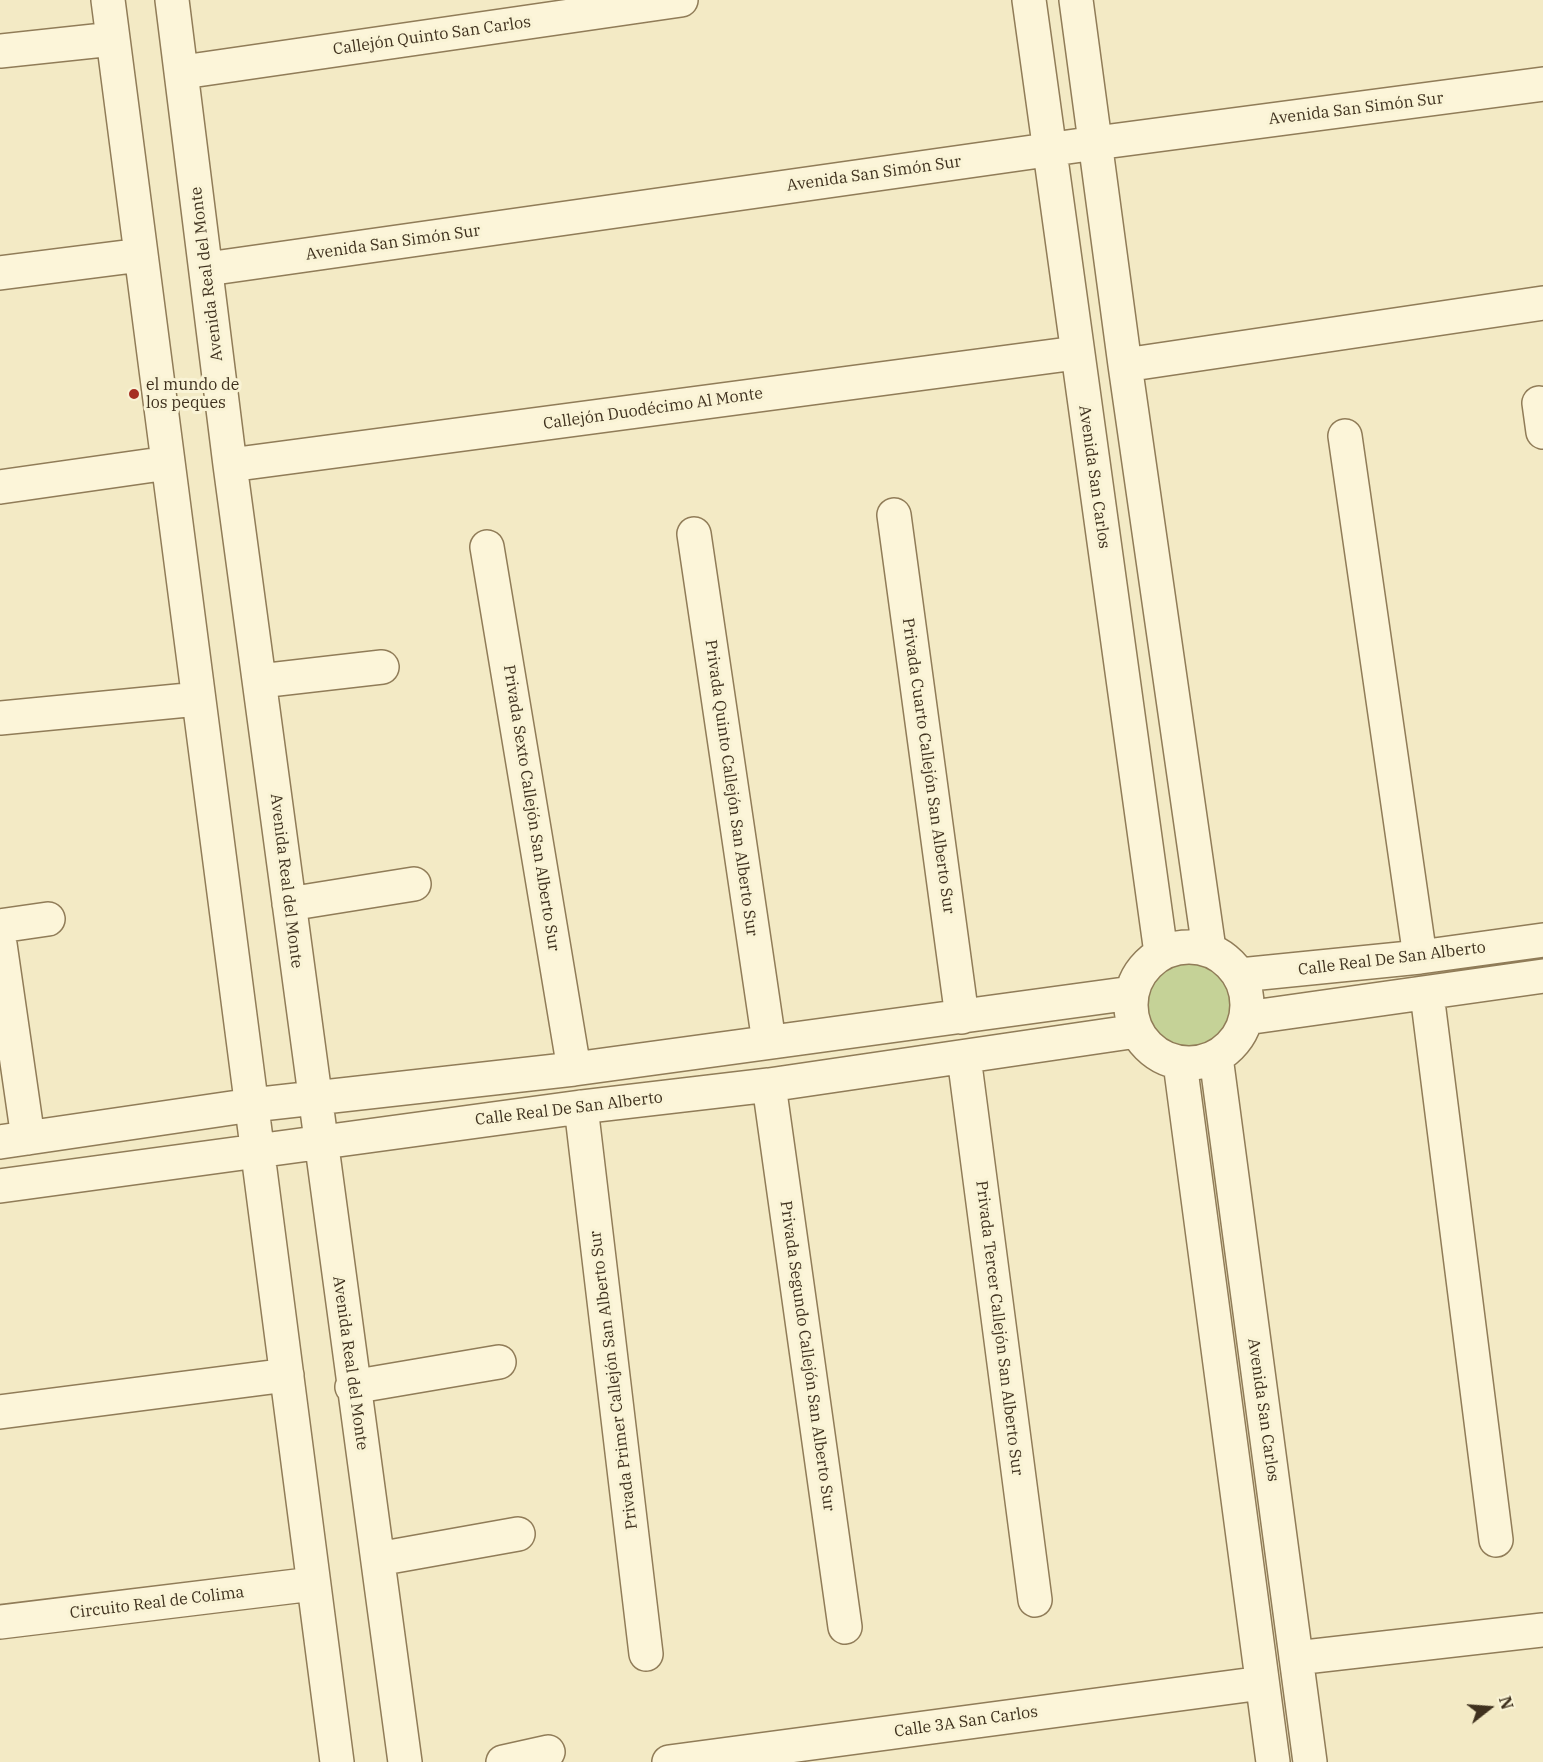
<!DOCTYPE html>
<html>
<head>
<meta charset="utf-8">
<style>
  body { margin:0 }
  #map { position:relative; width:1543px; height:1762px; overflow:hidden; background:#f3eac5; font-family:"IBM Plex Serif",serif }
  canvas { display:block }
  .north { position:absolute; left:1459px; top:1678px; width:60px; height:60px; -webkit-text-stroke:4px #f9f3d5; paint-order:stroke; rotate:73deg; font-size:16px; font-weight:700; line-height:24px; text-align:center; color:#3f311e }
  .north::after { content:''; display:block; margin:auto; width:21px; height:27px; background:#3f311e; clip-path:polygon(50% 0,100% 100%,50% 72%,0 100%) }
</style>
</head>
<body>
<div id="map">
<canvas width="1543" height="1762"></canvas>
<div class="north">N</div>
</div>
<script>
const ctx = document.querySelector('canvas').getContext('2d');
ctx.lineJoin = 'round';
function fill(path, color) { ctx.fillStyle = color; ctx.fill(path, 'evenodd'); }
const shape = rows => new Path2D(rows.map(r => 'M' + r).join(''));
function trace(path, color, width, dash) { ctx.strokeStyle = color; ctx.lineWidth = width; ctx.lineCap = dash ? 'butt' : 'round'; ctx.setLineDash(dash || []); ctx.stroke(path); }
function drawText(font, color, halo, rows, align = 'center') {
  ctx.font = font + ' "IBM Plex Serif",serif'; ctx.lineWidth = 6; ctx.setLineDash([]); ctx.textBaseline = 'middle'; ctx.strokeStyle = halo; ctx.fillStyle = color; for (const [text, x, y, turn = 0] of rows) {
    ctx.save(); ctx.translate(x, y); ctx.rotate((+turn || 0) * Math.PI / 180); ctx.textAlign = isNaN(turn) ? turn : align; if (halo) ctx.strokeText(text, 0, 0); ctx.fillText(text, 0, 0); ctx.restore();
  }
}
fill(shape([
  '1147 1005a42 42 0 1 1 84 0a42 42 0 1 1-84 0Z'
]), '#c5d297');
const minor = shape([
  [108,0,337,1762],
  [172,0,230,465,405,1762],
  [1029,0,1161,953],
  [1076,0,1125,365,1209,949],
  [0,51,113,39],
  [183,72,681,0],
  [207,269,1096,143,1543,84],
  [0,273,141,255],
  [1125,365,1543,303],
  [1539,403,1543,432],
  [1345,436,1420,957],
  [230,465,1076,353],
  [0,487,168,463],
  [894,515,962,1017],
  [694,534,769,1042],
  [487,547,574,1069],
  [260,681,382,667],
  [0,718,198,699],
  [289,904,414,884],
  [0,926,48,919],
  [0,944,28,1138],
  '1131 1005a58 58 0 1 1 116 0a58 58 0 1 1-116 0Z',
  [1240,975,1420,957,1543,940],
  [1427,994,1496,1540],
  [1246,1018,1543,976],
  [964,1057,1035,1600],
  [1216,1057,1310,1762],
  [1180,1063,1273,1762],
  [769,1085,845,1627],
  [581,1107,646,1654],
  [0,1142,252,1105,574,1069,1132,993],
  [0,1186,581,1107,769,1085,1137,1031],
  [352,1387,499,1362],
  [0,1412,287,1375],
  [378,1559,518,1534],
  [0,1622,313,1584],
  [1296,1658,1543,1630],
  [503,1762,548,1752],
  [669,1762,1262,1683]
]);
trace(minor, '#907c58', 36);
trace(minor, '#fcf5d9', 33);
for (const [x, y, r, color] of [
  [134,394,6,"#a62f22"]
]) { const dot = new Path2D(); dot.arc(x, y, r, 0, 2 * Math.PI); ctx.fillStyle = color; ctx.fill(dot); trace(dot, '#f9f3d5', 2); }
drawText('16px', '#3f311e', '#f9f3d5', [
  ["Callejón Quinto San Carlos",432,36,-8],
  ["Avenida San Simón Sur",1356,109,-7],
  ["Avenida San Simón Sur",874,174,-8],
  ["Avenida San Simón Sur",393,243,-8],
  ["Avenida Real del Monte",207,274,-97],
  ["Callejón Duodécimo Al Monte",653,409,-8],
  ["Avenida San Carlos",1094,477,82],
  ["Privada Cuarto Callejón San Alberto Sur",928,766,82],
  ["Privada Quinto Callejón San Alberto Sur",731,788,82],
  ["Privada Sexto Callejón San Alberto Sur",531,808,81],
  ["Avenida Real del Monte",286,881,83],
  ["Calle Real De San Alberto",1392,959,-7],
  ["Calle Real De San Alberto",569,1109,-7],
  ["Privada Tercer Callejón San Alberto Sur",999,1328,83],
  ["Privada Segundo Callejón San Alberto Sur",807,1356,82],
  ["Avenida Real del Monte",350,1363,82],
  ["Privada Primer Callejón San Alberto Sur",614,1380,-97],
  ["Avenida San Carlos",1263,1410,82],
  ["Circuito Real de Colima",157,1603,-7],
  ["Calle 3A San Carlos",966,1722,-8]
]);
drawText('16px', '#3f311e', '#f9f3d5', [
  ["el mundo de",146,385],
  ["los peques",146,403]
], 'left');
</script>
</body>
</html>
